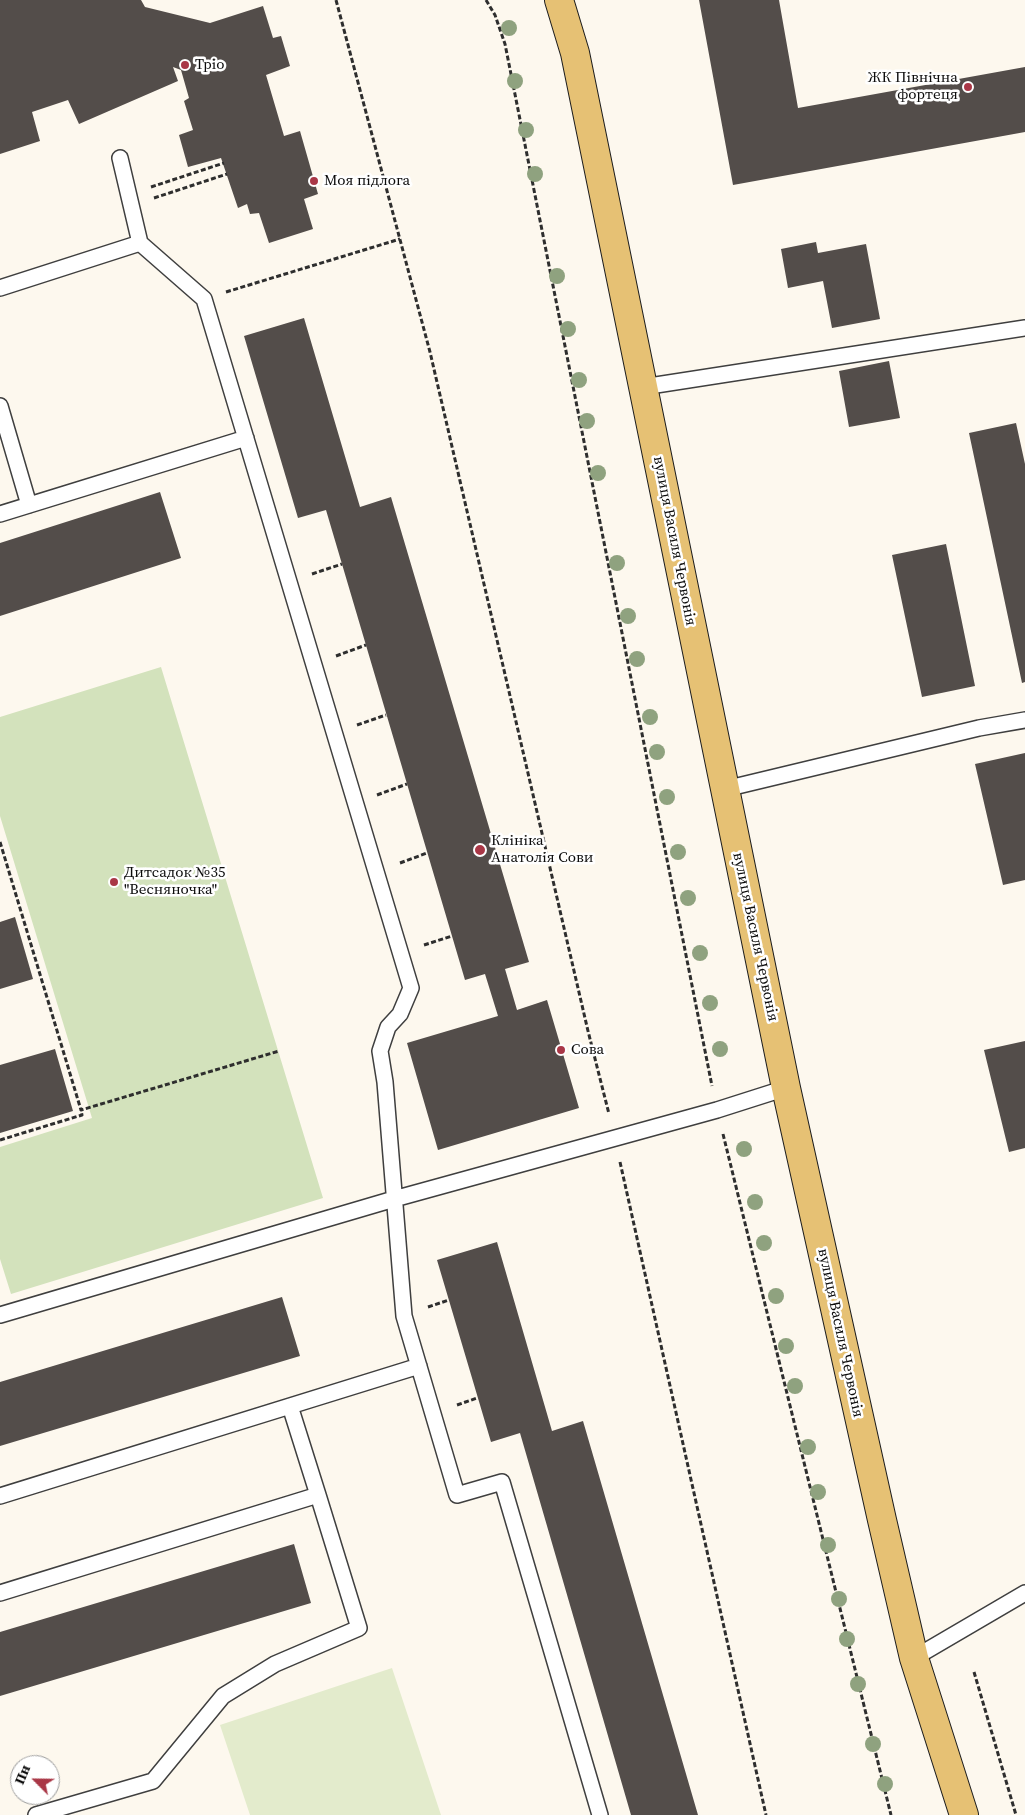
<!DOCTYPE html>
<html>
<head>
<meta charset="utf-8">
<style>
  body { margin:0 }
  #map { position:relative; width:1025px; height:1815px; overflow:hidden; background:#fdf8ee; font-family:"Source Serif 4",serif }
  canvas { display:block }
  .north { position:absolute; left:10px; top:1755px; width:50px; height:50px; box-sizing:border-box; background:#fff; border:1px solid #9e9e9e; border-radius:50%; rotate:293deg; font-size:14px; font-weight:700; line-height:20px; text-align:center; color:#0c0c0c }
  .north::after { content:''; display:block; margin:auto; width:18px; height:22px; background:#a93746; clip-path:polygon(50% 0,100% 100%,50% 72%,0 100%) }
</style>
</head>
<body>
<div id="map">
<canvas width="1025" height="1815"></canvas>
<div class="north">Пн</div>
</div>
<script>
const ctx = document.querySelector('canvas').getContext('2d');
ctx.lineJoin = 'round';
function fill(path, color) { ctx.fillStyle = color; ctx.fill(path, 'evenodd'); }
const shape = rows => new Path2D(rows.map(r => 'M' + r).join(''));
function trace(path, color, width, dash) { ctx.strokeStyle = color; ctx.lineWidth = width; ctx.lineCap = dash ? 'butt' : 'round'; ctx.setLineDash(dash || []); ctx.stroke(path); }
function drawText(font, color, halo, rows, align = 'center') {
  ctx.font = font + ' "Source Serif 4",serif'; ctx.lineWidth = 5; ctx.setLineDash([]); ctx.textBaseline = 'middle'; ctx.strokeStyle = halo; ctx.fillStyle = color; for (const [text, x, y, turn = 0] of rows) {
    ctx.save(); ctx.translate(x, y); ctx.rotate((+turn || 0) * Math.PI / 180); ctx.textAlign = isNaN(turn) ? turn : align; if (halo) ctx.strokeText(text, 0, 0); ctx.fillText(text, 0, 0); ctx.restore();
  }
}
fill(shape([
  [161,667,323,1198,11,1294,0,1259,0,1147,92,1118,0,816,0,717]
]), '#d3e2bc');
fill(shape([
  [392,1668,441,1815,250,1815,220,1725]
]), '#e3ebcc');
fill(shape([
  [0,0,141,0,145,7,210,23,263,6,273,38,281,36,290,66,266,75,284,136,300,131,318,194,304,199,313,229,269,243,259,213,250,214,247,204,238,208,221,158,188,167,179,135,193,130,184,101,189,98,181,70,173,67,178,81,79,124,68,100,32,112,40,141,0,154],
  [699,0,779,0,798,108,1025,67,1025,132,733,185],
  [816,242,818,253,866,244,880,319,832,328,823,281,788,288,781,249],
  [304,318,360,507,391,497,529,962,505,969,517,1010,547,1000,579,1108,438,1150,407,1043,498,1016,485,974,465,980,326,510,298,518,244,336],
  [889,361,900,418,849,427,839,371],
  [1016,423,1025,464,1025,682,1022,683,969,433],
  [160,492,181,558,0,616,0,543],
  [946,544,975,686,922,697,892,555],
  [1025,753,1025,880,1003,885,975,764],
  [15,917,33,979,0,989,0,922],
  [1025,1041,1025,1148,1009,1152,984,1050],
  [55,1049,73,1111,0,1133,0,1065],
  [497,1242,552,1431,583,1421,698,1815,631,1815,520,1433,491,1442,437,1260],
  [282,1297,300,1356,0,1446,0,1382],
  [294,1544,311,1603,0,1696,0,1632]
]), '#534d4a');
const lane = shape([
  [120,158,140,243],
  [0,288,140,243,204,299,411,988,400,1014,388,1027,380,1051,385,1082,404,1316,457,1495,502,1482,600,1815],
  [643,387,1025,328],
  [0,406,29,505],
  [0,514,246,438],
  [725,789,979,728,1025,720],
  [0,1315,394,1199,717,1110,786,1088],
  [0,1496,419,1366],
  [0,1593,318,1495,290,1406],
  [914,1658,1025,1593],
  [36,1815,153,1781,223,1696,275,1664,359,1628,318,1495]
]);
const primary = shape([
  [559,0,575,53,786,1088,882,1520,914,1658,964,1815]
]);
trace(lane, '#3f3f3f', 18);
trace(primary, '#1d1d1d', 30);
trace(shape([
  [336,0,430,352,588,1031,609,1114],
  [486,0,495,15,505,44,712,1086],
  [151,187,224,163],
  [154,198,227,174],
  [226,292,400,239],
  [312,574,342,564],
  [336,656,366,645],
  [357,725,386,715],
  [377,795,407,784],
  [0,842,81,1110,279,1051],
  [400,863,427,853],
  [424,945,452,936],
  [723,1134,891,1815],
  [0,1140,82,1115,81,1110],
  [620,1162,766,1815],
  [428,1307,449,1300],
  [457,1405,477,1398],
  [974,1672,1016,1815]
]), '#2e2e2e', 3, [5, 2.5]);
trace(lane, '#fff', 15);
trace(primary, '#e6c174', 28);
ctx.fillStyle = '#8fa27f';
for (const [x, y] of [
  [509,28],
  [515,81],
  [526,130],
  [535,174],
  [557,276],
  [568,329],
  [579,380],
  [587,421],
  [598,473],
  [617,563],
  [628,616],
  [637,659],
  [650,717],
  [657,752],
  [667,797],
  [678,852],
  [688,898],
  [700,953],
  [710,1003],
  [720,1049],
  [744,1149],
  [755,1202],
  [764,1243],
  [776,1296],
  [786,1346],
  [795,1386],
  [808,1447],
  [818,1492],
  [828,1545],
  [839,1599],
  [847,1639],
  [858,1684],
  [873,1744],
  [885,1784]
]) { ctx.beginPath(); ctx.arc(x, y, 8, 0, 2 * Math.PI); ctx.fill(); }
for (const [x, y, r, color] of [
  [185,65,5,"#a93746"],
  [968,87,5,"#a93746"],
  [314,181,5,"#a93746"],
  [480,850,6,"#a93746"],
  [114,882,5,"#a93746"],
  [561,1050,5,"#a93746"]
]) { const dot = new Path2D(); dot.arc(x, y, r, 0, 2 * Math.PI); ctx.fillStyle = color; ctx.fill(dot); trace(dot, '#fff', 2); }
drawText('15px', '#0c0c0c', '#fff', [
  ["Тріо",195,65],
  ["ЖК Північна",958,78,"right"],
  ["фортеця",958,95,"right"],
  ["Моя підлога",324,181],
  ["Клініка",491,841],
  ["Анатолія Сови",491,858],
  ["Дитсадок №35",124,873],
  ["\"Весняночка\"",124,890],
  ["Сова",571,1050]
], 'left');
drawText('15px', '#0c0c0c', '#fff', [
  ["вулиця Василя Червонія",674,541,79],
  ["вулиця Василя Червонія",755,937,78],
  ["вулиця Василя Червонія",840,1333,78]
]);
</script>
</body>
</html>
